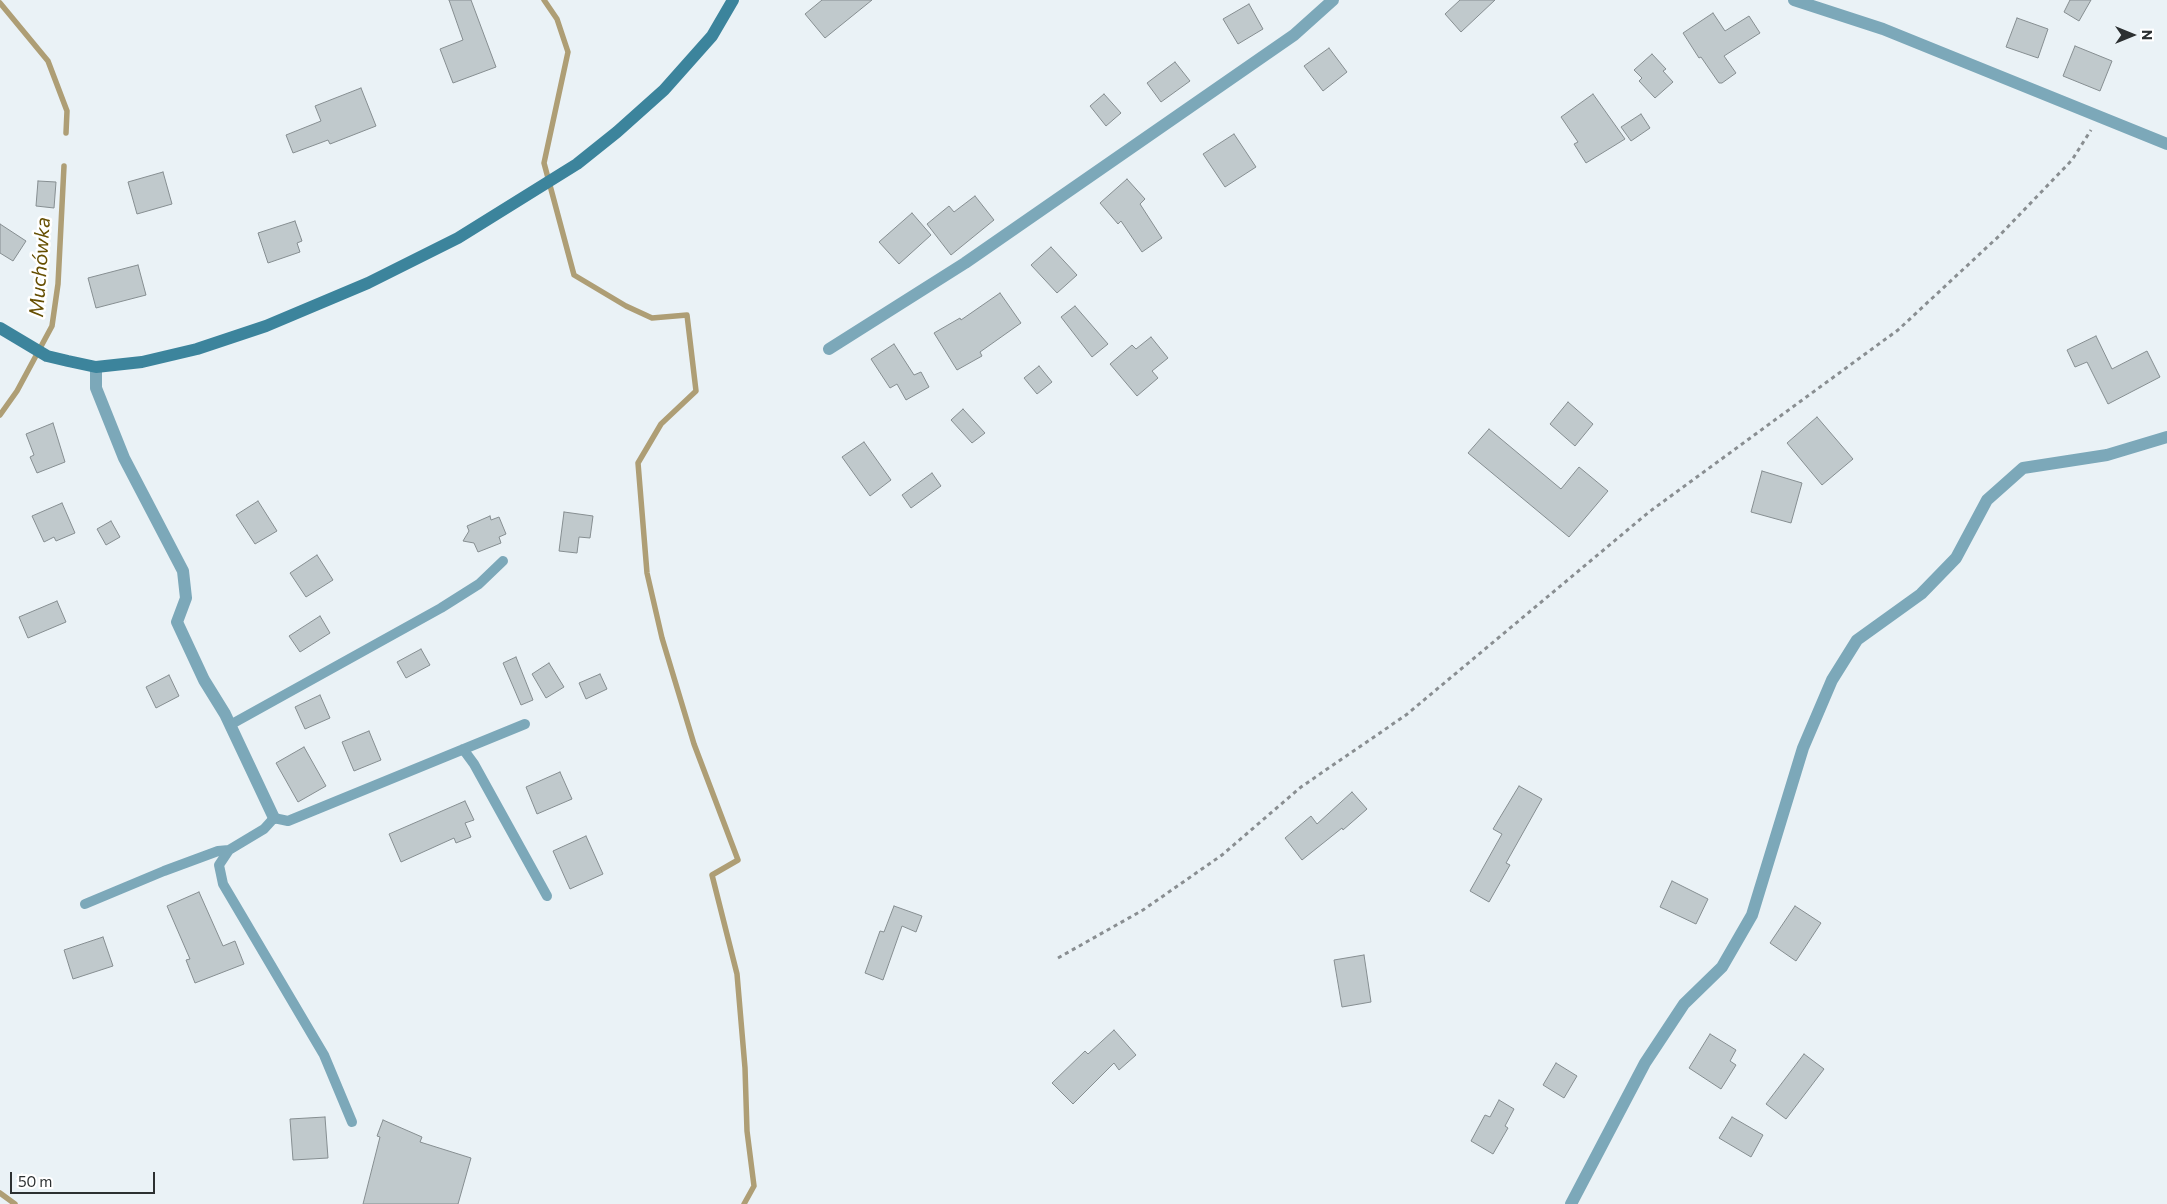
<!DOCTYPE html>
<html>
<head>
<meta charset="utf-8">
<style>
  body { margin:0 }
  #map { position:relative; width:2167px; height:1204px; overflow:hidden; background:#eaf2f6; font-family:Commissioner,sans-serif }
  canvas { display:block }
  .north { position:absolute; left:2107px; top:10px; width:50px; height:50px; -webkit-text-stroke:4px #fff; paint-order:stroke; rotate:90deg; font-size:14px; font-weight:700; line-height:20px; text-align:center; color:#2c3031 }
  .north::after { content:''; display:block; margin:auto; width:18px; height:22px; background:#2c3031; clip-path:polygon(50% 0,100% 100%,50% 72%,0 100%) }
  .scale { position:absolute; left:10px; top:1172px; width:145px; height:22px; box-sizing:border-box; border:2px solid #2c3031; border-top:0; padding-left:6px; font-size:15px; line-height:18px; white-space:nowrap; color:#2c3031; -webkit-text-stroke:4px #fff; paint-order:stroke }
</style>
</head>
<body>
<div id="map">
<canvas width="2167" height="1204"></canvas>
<div class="north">N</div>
<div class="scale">50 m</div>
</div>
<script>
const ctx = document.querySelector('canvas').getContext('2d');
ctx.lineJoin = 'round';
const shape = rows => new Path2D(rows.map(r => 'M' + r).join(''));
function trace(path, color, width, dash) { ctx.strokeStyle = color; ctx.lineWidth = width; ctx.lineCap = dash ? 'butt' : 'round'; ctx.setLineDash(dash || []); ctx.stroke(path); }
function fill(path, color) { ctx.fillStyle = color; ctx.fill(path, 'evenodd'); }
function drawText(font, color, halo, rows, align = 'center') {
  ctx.font = font + ' Commissioner,sans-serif'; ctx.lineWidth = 5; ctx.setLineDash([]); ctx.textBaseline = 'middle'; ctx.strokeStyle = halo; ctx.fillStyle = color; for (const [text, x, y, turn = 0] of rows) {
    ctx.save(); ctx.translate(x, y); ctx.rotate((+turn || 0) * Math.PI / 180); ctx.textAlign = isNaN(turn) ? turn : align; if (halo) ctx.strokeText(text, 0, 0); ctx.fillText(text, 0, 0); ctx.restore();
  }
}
trace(shape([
  [544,0,557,19,568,52,544,163,574,275,626,306,652,318,687,315,696,391,661,424,638,463,647,573,662,638,694,744,738,860,712,875,737,974,745,1068,747,1131,754,1186,744,1204],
  [0,3,48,61,67,111,66,133],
  [0,415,17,391,52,326,58,284,64,166],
  [0,1193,15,1204]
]), '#ae9e75', 5.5);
const building = shape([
  [449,0,471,0,496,67,453,83,440,49,463,40,449,0],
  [822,0,872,0,825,38,805,14,822,0],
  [1460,0,1495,0,1461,32,1445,14,1460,0],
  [2070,0,2091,0,2079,21,2064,12,2070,0],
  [1249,4,1263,29,1238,44,1223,19,1249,4],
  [1713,13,1725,31,1749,16,1760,33,1724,56,1736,73,1722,83,1719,83,1701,57,1699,58,1683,33,1713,13],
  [2017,18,2048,29,2038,58,2006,47,2017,18],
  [2075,46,2112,61,2100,91,2063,76,2075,46],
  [1329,48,1347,72,1323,91,1304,66,1329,48],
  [1652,54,1666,69,1663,71,1673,82,1655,98,1639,81,1642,78,1634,70,1652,54],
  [1175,62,1190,81,1161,102,1147,83,1175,62],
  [361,88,376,126,330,144,328,140,293,153,286,135,321,121,315,106,361,88],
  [1104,94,1121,113,1106,126,1090,106,1104,94],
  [1593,94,1625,139,1586,163,1574,144,1578,142,1561,117,1593,94],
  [1641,114,1650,128,1631,141,1621,127,1641,114],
  [1234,134,1256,167,1225,187,1203,154,1234,134],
  [163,172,172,204,137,214,128,182,163,172],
  [1127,179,1145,199,1140,204,1162,238,1142,252,1121,221,1118,224,1100,203,1127,179],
  [38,181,56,182,54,208,36,206,38,181],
  [975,196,994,220,951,255,927,224,949,206,954,212,975,196],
  [912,213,931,235,899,264,879,242,912,213],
  [295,221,302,241,297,243,300,252,268,263,258,233,295,221],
  [0,224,26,241,13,261,0,253,0,224],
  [1051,247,1077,275,1057,293,1031,265,1051,247],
  [138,265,146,295,96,308,88,278,138,265],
  [1000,293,1021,323,980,352,982,356,957,370,934,333,960,318,961,320,1000,293],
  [1075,306,1108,344,1092,357,1061,317,1075,306],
  [2096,336,2112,369,2147,351,2160,377,2108,404,2087,362,2075,367,2067,350,2096,336],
  [1151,337,1168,358,1152,371,1158,378,1137,396,1110,364,1132,345,1136,349,1151,337],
  [894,344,914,375,921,372,929,387,906,400,897,384,890,388,871,359,894,344],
  [1039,366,1052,382,1037,394,1024,378,1039,366],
  [1568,402,1593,424,1575,446,1550,424,1568,402],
  [963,409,985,433,972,443,951,420,963,409],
  [1817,417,1853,459,1822,485,1787,443,1817,417],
  [53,423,65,462,37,473,30,457,34,455,26,434,53,423],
  [1489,429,1561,489,1579,467,1608,491,1569,537,1468,453,1489,429],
  [864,442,891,480,870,496,842,457,864,442],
  [1762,471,1802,483,1791,523,1751,512,1762,471],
  [932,473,941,486,911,508,902,495,932,473],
  [258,501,277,531,255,544,236,515,258,501],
  [62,503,75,533,56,541,54,537,44,542,32,516,62,503],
  [564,512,593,516,590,538,579,537,577,553,559,551,564,512],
  [490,516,491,520,499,517,506,534,499,537,501,543,478,552,474,543,463,541,469,531,467,526,490,516],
  [111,521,120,537,106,545,97,529,111,521],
  [317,555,333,580,306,597,290,573,317,555],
  [57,601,66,622,28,638,19,617,57,601],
  [320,616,330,633,300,652,289,636,320,616],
  [421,649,430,665,406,678,397,662,421,649],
  [516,657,533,700,521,705,503,663,516,657],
  [549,663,564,687,546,698,532,674,549,663],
  [600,674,607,689,586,699,579,683,600,674],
  [169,675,179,696,156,708,146,687,169,675],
  [320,695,330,718,305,729,295,707,320,695],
  [369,731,381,760,354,771,342,742,369,731],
  [304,747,326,786,298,802,276,763,304,747],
  [560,772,572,799,537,814,526,787,560,772],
  [1519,786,1542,799,1506,863,1510,865,1489,902,1470,891,1502,834,1493,829,1519,786],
  [1352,792,1367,809,1343,830,1342,828,1302,860,1285,838,1311,816,1317,824,1352,792],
  [465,801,474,820,465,823,471,837,456,843,454,838,401,862,389,834,465,801],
  [586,836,603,874,570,889,553,851,586,836],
  [1672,881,1708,899,1696,924,1660,907,1672,881],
  [199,892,223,946,235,941,244,964,195,983,186,960,190,959,167,906,199,892],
  [894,906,922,916,916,932,902,926,883,980,865,973,880,931,884,932,894,906],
  [1795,906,1821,923,1796,961,1770,943,1795,906],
  [103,937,113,966,73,979,64,950,103,937],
  [1364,955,1371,1002,1342,1007,1334,960,1364,955],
  [1114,1030,1136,1055,1119,1070,1114,1063,1073,1104,1052,1083,1085,1051,1088,1054,1114,1030],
  [1710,1034,1736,1050,1730,1061,1736,1065,1721,1089,1689,1068,1710,1034],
  [1804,1054,1824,1069,1786,1119,1766,1104,1804,1054],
  [1556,1063,1577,1076,1564,1098,1543,1085,1556,1063],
  [1499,1100,1514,1109,1505,1126,1508,1128,1493,1154,1471,1141,1485,1115,1490,1117,1499,1100],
  [325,1117,328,1158,293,1160,290,1119,325,1117],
  [1732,1117,1763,1135,1751,1157,1719,1138,1732,1117],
  [383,1120,422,1137,420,1142,471,1158,458,1204,363,1204,380,1137,377,1136,383,1120]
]);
fill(building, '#c0c9cc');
trace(building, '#868e91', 1);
trace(shape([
  [1058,958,1143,910,1222,855,1301,787,1406,715,1649,512,1898,330,1999,236,2072,160,2091,130]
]), '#898e91', 3, [4, 4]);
trace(shape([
  [230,725,441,608,479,584,503,561],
  [463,749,474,764,547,896],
  [85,904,164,871,218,851,229,850],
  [352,1122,324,1055,223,884,219,865,229,850,264,829,274,818,288,821,525,724]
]), '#7ca8b9', 10);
trace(shape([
  [1794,0,1883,29,2167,144],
  [829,349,965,263,1294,35,1333,0],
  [96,367,96,388,124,458,183,571,186,598,177,622,204,680,225,714,274,818],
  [1571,1204,1645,1063,1684,1004,1722,967,1752,915,1803,748,1832,680,1857,640,1921,594,1956,558,1987,500,2023,468,2107,455,2167,437]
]), '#7ca8b9', 12);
trace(shape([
  [0,328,47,356,68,361,96,367,142,362,197,349,266,326,368,283,458,238,577,164,617,132,664,90,712,36,733,0]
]), '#3c849c', 12);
drawText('italic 20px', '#654e01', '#fff', [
  ["Muchówka",40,267,-86]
]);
</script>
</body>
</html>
